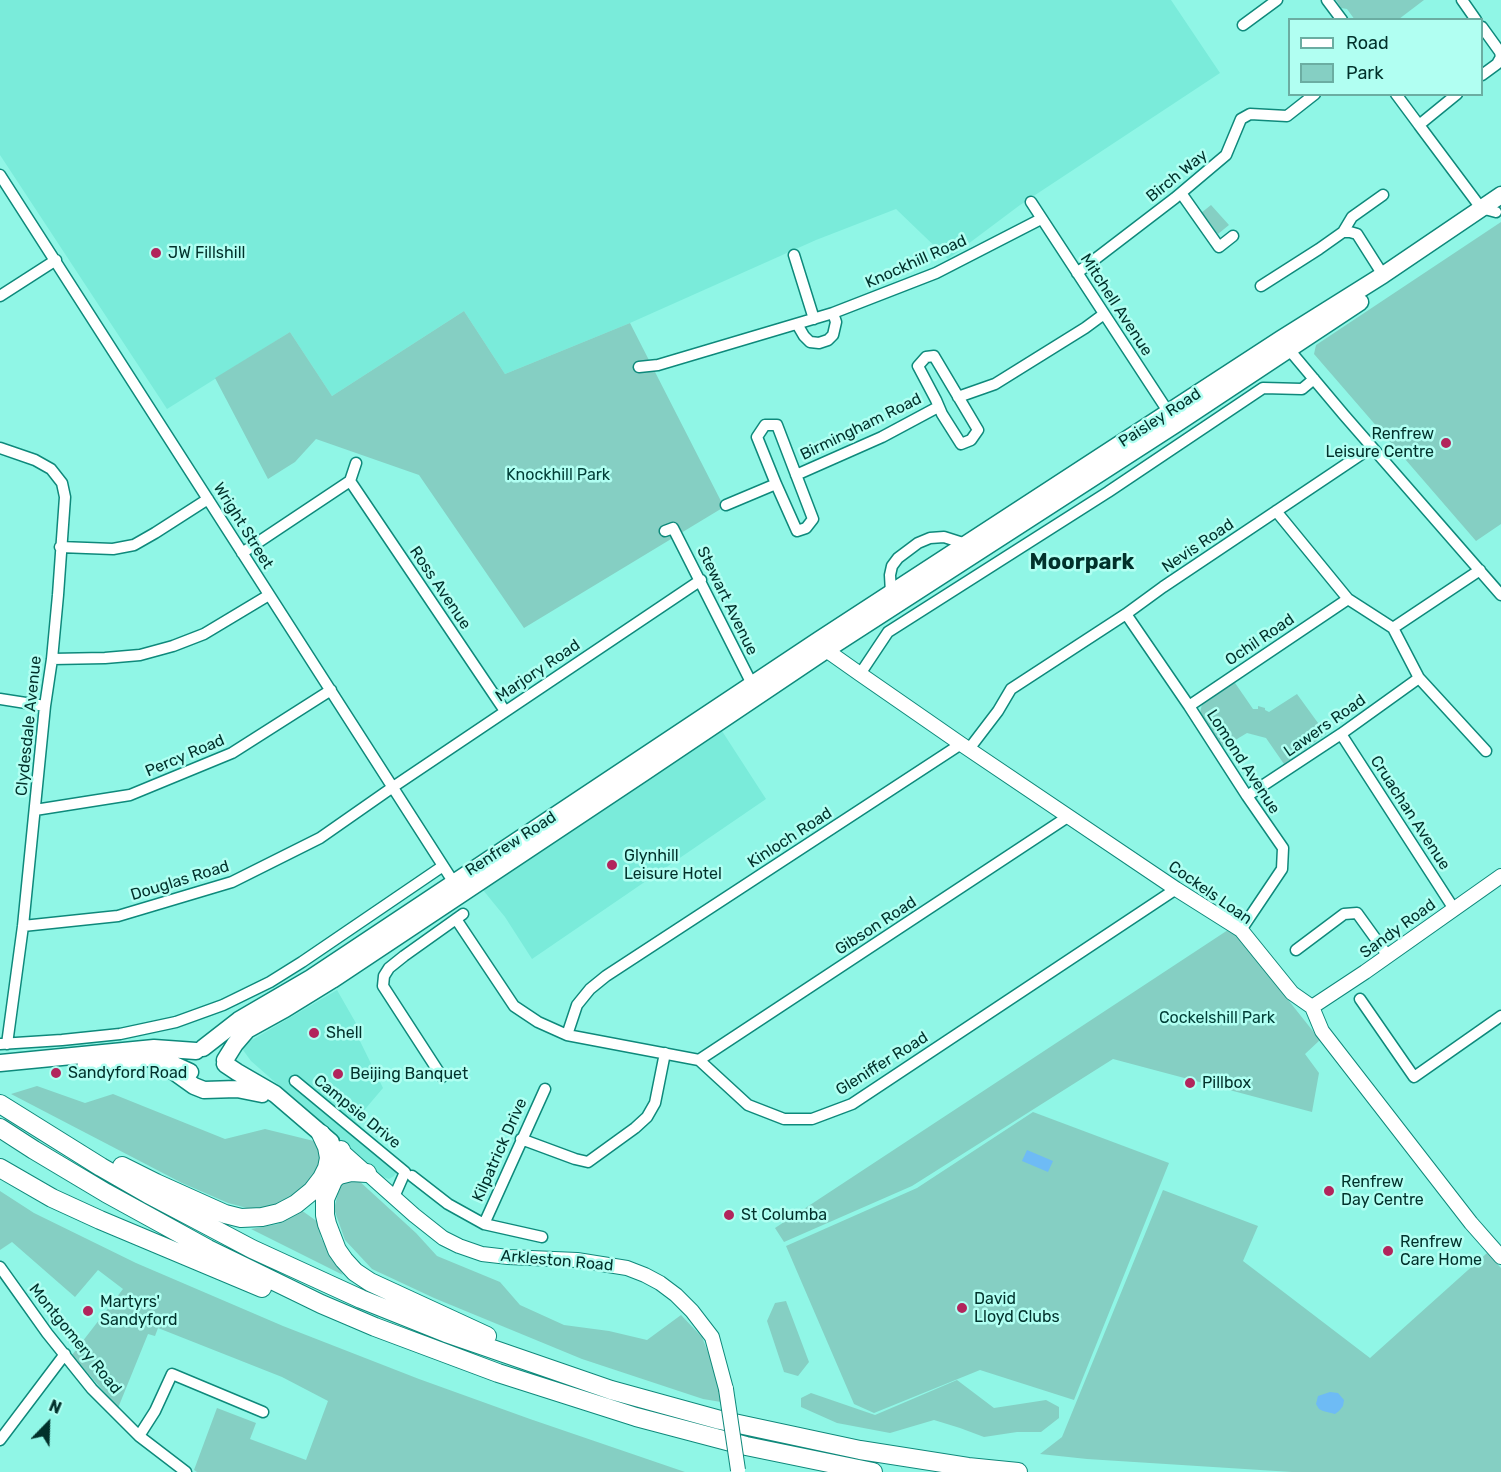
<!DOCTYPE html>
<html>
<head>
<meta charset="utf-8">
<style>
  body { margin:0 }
  #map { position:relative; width:1501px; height:1472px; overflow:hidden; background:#90f6e6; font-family:Rubik,sans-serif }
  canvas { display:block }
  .legend { position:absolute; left:1288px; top:18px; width:195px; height:78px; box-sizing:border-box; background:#b1fff2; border:2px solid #6bada2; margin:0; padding:8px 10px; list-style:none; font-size:18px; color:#01312b }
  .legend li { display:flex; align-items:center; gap:12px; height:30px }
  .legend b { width:30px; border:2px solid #6bada2 }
  .north { position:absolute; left:18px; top:1394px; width:60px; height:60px; -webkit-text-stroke:4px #b1fff2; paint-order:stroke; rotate:23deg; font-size:16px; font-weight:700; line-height:24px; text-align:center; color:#01312b }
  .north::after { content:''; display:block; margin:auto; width:21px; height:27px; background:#01312b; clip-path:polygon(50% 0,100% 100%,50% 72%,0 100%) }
</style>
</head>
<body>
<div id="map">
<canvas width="1501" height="1472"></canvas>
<ul class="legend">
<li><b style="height:8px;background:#fff"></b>Road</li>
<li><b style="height:16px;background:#85cfc3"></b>Park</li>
</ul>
<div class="north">N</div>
</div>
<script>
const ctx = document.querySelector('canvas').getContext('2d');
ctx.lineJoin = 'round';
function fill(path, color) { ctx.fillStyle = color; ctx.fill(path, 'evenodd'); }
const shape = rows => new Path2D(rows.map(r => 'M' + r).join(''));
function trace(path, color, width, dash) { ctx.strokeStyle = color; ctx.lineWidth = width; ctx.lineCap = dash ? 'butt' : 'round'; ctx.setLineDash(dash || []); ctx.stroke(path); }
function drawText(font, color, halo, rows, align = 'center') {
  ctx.font = font + ' Rubik,sans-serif'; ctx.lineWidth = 5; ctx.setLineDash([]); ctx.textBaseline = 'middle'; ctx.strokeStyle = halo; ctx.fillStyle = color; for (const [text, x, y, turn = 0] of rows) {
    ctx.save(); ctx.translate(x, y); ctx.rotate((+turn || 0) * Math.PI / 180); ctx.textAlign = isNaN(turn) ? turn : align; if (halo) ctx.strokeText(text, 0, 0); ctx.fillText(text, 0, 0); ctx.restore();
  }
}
fill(shape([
  [0,0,1171,0,1220,73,1020,205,948,259,896,209,816,240,630,323,505,374,464,311,332,396,290,332,167,409,0,155],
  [722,731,766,799,532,959,505,917,483,890],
  [337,990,361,1032,357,1035,383,1088,355,1121,403,1165,394,1176,389,1179,383,1177,251,1061,243,1050,245,1044]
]), '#7aebda');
fill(shape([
  [1336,0,1427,0,1424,0,1399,19,1355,20,1347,9,1341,8],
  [1211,205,1229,225,1218,234,1201,213],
  [1501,222,1501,524,1476,541,1314,354,1316,345],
  [464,311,505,374,630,323,724,507,524,628,419,475,316,439,295,462,268,479,215,378,290,332,332,396],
  [1233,680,1253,709,1258,709,1258,706,1265,708,1265,710,1269,712,1297,694,1326,734,1284,764,1266,738,1247,733,1222,748,1199,717,1203,700],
  [1231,928,1320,1040,1305,1054,1319,1073,1312,1112,1113,1059,912,1186,784,1242,775,1228],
  [37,1086,85,1103,113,1094,225,1139,265,1129,322,1143,324,1156,309,1181,288,1201,254,1210,228,1203,182,1183,11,1094],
  [1033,1112,1169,1163,1074,1400,980,1370,874,1413,854,1404,786,1246,917,1188],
  [358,1180,416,1233,437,1256,500,1282,520,1305,564,1325,609,1331,647,1340,681,1315,702,1337,713,1365,721,1402,703,1399,582,1359,434,1298,372,1269,345,1240,334,1209,341,1182],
  [1163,1190,1258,1226,1243,1261,1370,1358,1487,1253,1501,1268,1501,1472,1292,1472,1087,1459,1040,1454,1062,1437],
  [0,1191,34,1213,136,1263,283,1326,419,1379,530,1419,685,1472,197,1472,194,1470,217,1408,256,1423,250,1439,306,1460,328,1401,282,1377,158,1328,155,1336,148,1334,118,1408,72,1355,123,1289,98,1270,75,1297,12,1242,0,1250],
  [301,1210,318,1222,321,1238,343,1275,251,1229,278,1224],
  [786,1301,809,1362,798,1376,784,1372,767,1321,775,1303],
  [957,1380,994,1408,1046,1400,1059,1407,1059,1418,1041,1432,1017,1432,984,1437,960,1428,934,1420,890,1433,837,1423,801,1407,801,1398,811,1393,875,1415]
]), '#85cfc3');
fill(shape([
  [1027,1150,1053,1161,1048,1172,1022,1161],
  [1330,1392,1338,1393,1344,1400,1343,1406,1339,1411,1335,1414,1323,1411,1319,1409,1316,1404,1318,1396]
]), '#6ebbf5');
const street = shape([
  [1327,0,1342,20],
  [1462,0,1476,20],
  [1243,25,1277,0],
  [1482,27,1500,52,1501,57,1497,64,1482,75],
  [1396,94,1419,125,1457,94],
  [1419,125,1481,208,1496,212],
  [0,175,456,886],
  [1181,193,1219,247,1233,236],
  [1031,202,1171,416],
  [1343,232,1350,232,1357,234,1383,275],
  [794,255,814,319],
  [1077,273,1175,198,1226,155,1241,119,1250,114,1287,116,1315,94],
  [1261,286,1319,249,1343,232,1352,217,1383,195],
  [0,296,56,260],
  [797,324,804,336,810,342,819,343,828,340,833,335,836,322,833,313],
  [1286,346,1344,415,1501,595],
  [934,356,978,430,971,440,961,444,942,414,936,400,918,366,926,357,934,356],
  [639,367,658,365,833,313,936,273,1041,219],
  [958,397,995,384,1085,328,1104,314],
  [765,425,777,425,813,519,806,528,797,531,776,484,757,437,765,425],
  [0,448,35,460,51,469,62,483,65,497,58,595,52,659,45,706,23,926,7,1044],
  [796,475,882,437,938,407],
  [350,481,505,711],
  [726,505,776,484],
  [1276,511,1348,599,1393,628,1419,678,1486,751],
  [665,531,673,528,755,690],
  [60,547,113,549,134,545,155,533,208,499],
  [242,553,350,481,356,463],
  [891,593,890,575,892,566,898,558,918,543,930,538,944,537,966,544],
  [1126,614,1189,706,1247,796,1283,848,1282,869,1241,930],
  [1393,628,1480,570],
  [52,659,105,658,140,655,173,646,204,634,269,595],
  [860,674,888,632,1108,492,1263,388,1302,389,1314,379],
  [0,699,45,706],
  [1189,706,1348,599],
  [1341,734,1454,909],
  [969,749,998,711,1011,689,1126,614,1163,587,1372,447],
  [1247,796,1341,734,1419,678],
  [35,810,130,795,232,753,331,690],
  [456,919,514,1006,538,1022,567,1035,699,1060,748,1105,784,1119,812,1119,852,1104,1176,889],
  [23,926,118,916,232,882,320,838,393,787,701,580],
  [1296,950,1344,914,1357,913,1388,956],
  [1360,999,1414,1077,1501,1016],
  [567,1035,577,1005,590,989,606,976,961,744],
  [0,1044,62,1040,120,1034,176,1022,223,1005,270,982,302,962,443,866],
  [699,1060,1069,816],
  [442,1077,383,986,384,976,389,968,404,956,463,914],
  [295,1081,405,1172,394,1197],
  [521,1139,575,1159,588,1162,635,1128,647,1117,655,1103,665,1053],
  [412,1176,448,1204,484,1224,542,1237],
  [484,1224,545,1089],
  [0,1267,47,1333,92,1389,139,1436,186,1472],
  [139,1436,155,1411,172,1374,263,1412],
  [0,1440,65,1354]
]);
const secondary = shape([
  [820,642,826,650,860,674,961,744,1176,889,1241,930,1292,993,1312,1007,1322,1031,1471,1223,1501,1257],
  [1312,1007,1365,972,1501,876],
  [341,1150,414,1215,443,1238,459,1246,482,1254,508,1257,577,1260,627,1268,645,1275,660,1283,676,1295,692,1311,712,1337,726,1389]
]);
const primary = shape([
  [203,1048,239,1020,311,978,819,640,1281,339,1383,275,1501,195],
  [225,1060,235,1044,247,1030,285,1009,332,980,643,773,826,650,1176,424,1360,302],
  [0,1063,154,1048,196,1051],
  [225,1064,237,1072,275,1094,331,1142],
  [85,1067,116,1064,138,1059,149,1058,168,1062,190,1072],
  [173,1071,194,1086,204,1090,237,1089,262,1094]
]);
const highway = shape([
  [0,1104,101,1167,148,1194,252,1249,361,1299,446,1333,611,1390,720,1420,860,1450,968,1467,1018,1472],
  [0,1128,34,1150,106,1193,208,1249,321,1304,375,1327,498,1373,636,1417,746,1446,873,1472],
  [341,1150,341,1157,339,1167,325,1199,325,1215,327,1224,337,1250,344,1260,355,1272,370,1282,487,1336],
  [122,1166,156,1183,225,1214,241,1218,262,1217,279,1213,296,1204,312,1191,322,1178,327,1168,329,1158,327,1147,321,1134],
  [0,1168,52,1198,100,1220,262,1288],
  [334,1179,339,1175,351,1172,367,1173]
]);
trace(street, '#0e897b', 13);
trace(secondary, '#0e897b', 16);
trace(primary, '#0e897b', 19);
trace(highway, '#0e897b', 20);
trace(street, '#fff', 10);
trace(secondary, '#fff', 14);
trace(primary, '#fff', 16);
trace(highway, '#fff', 18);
const secondaryBridge = shape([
  [726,1389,738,1470]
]);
trace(secondaryBridge, '#0e897b', 16, []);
trace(secondaryBridge, '#fff', 14);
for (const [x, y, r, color] of [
  [156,253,6,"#b2255c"],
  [1446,443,6,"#b2255c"],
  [612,865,6,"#b2255c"],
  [314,1033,6,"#b2255c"],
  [56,1073,6,"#b2255c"],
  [338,1074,6,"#b2255c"],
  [1190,1083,6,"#b2255c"],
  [1329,1191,6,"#b2255c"],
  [729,1215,6,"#b2255c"],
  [1388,1251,6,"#b2255c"],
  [962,1308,6,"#b2255c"],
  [88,1311,6,"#b2255c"]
]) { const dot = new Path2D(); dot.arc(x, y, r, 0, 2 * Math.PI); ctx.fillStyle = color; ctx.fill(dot); trace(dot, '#b1fff2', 2); }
drawText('16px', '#01312b', '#b1fff2', [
  ["Birch Way",1177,176,-39],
  ["Knockhill Road",916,262,-24],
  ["Mitchell Avenue",1116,305,57],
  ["Paisley Road",1160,418,-33],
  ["Birmingham Road",861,427,-26],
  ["Wright Street",243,526,58],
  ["Nevis Road",1198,546,-34],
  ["Ross Avenue",440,588,56],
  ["Stewart Avenue",727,601,64],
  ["Ochil Road",1260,640,-34],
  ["Marjory Road",538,671,-34],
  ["Clydesdale Avenue",29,726,-84],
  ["Lawers Road",1325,726,-35],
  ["Percy Road",185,756,-23],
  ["Lomond Avenue",1243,762,57],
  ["Cruachan Avenue",1410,813,57],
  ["Kinloch Road",790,838,-33],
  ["Renfrew Road",511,844,-33],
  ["Douglas Road",180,881,-17],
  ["Cockels Loan",1210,893,35],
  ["Gibson Road",876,926,-33],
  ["Sandy Road",1398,929,-36],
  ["Gleniffer Road",882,1064,-32],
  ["Campsie Drive",357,1112,39],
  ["Kilpatrick Drive",500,1150,-66],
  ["Arkleston Road",557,1261,5],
  ["Montgomery Road",75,1339,51]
]);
drawText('16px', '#01312b', '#b1fff2', [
  ["JW Fillshill",168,253],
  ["Renfrew",1434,434,"right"],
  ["Leisure Centre",1434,452,"right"],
  ["Glynhill",624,856],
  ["Leisure Hotel",624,874],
  ["Shell",326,1033],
  ["Sandyford Road",68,1073],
  ["Beijing Banquet",350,1074],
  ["Pillbox",1202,1083],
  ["Renfrew",1341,1182],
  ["Day Centre",1341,1200],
  ["St Columba",741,1215],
  ["Renfrew",1400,1242],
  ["Care Home",1400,1260],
  ["David",974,1299],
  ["Lloyd Clubs",974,1317],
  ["Martyrs'",100,1302],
  ["Sandyford",100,1320]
], 'left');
drawText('16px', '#013d36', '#b1fff2', [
  ["Knockhill Park",558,475],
  ["Cockelshill Park",1217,1018]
]);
drawText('bold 22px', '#01312b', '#b1fff2', [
  ["Moorpark",1082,563]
]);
</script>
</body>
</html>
